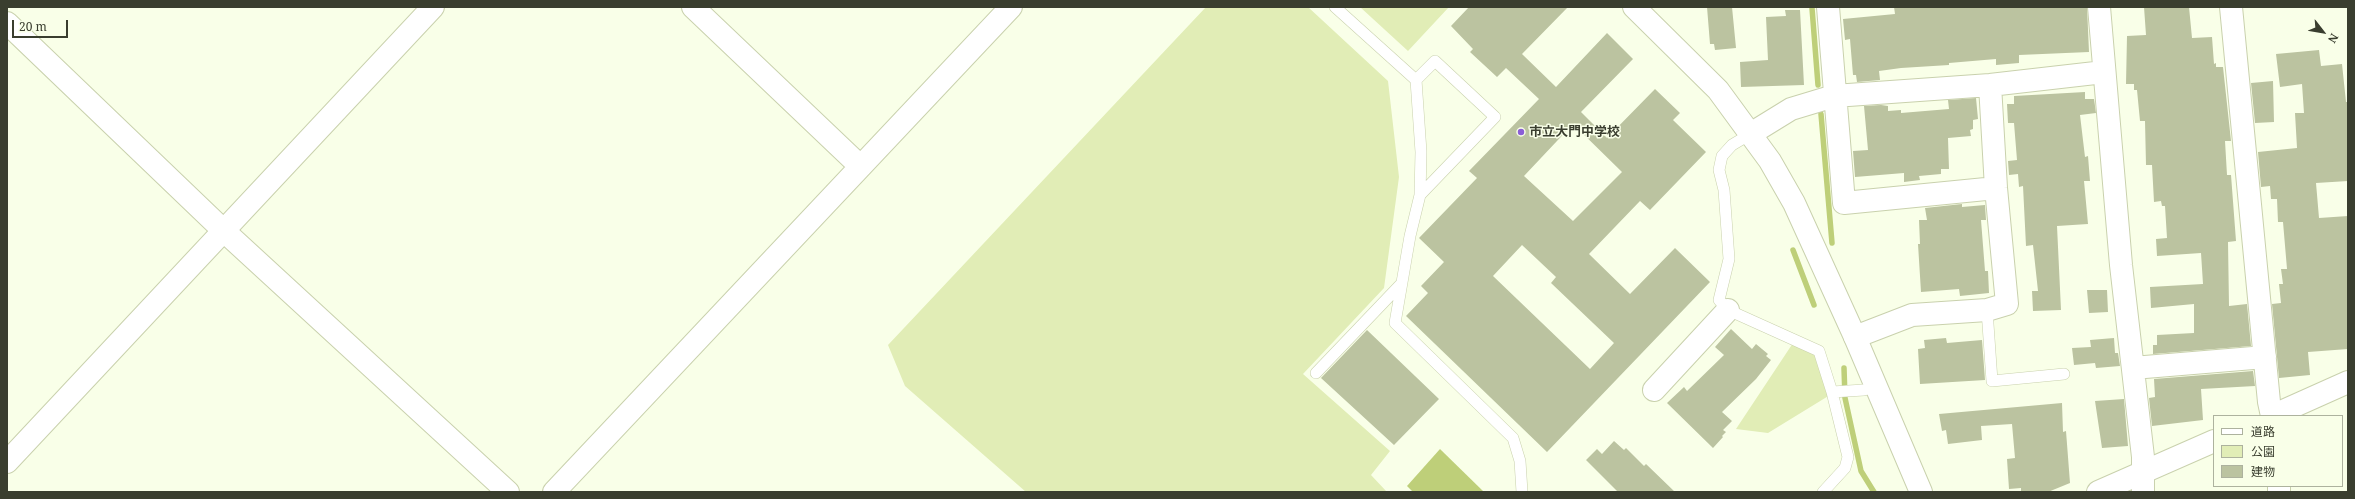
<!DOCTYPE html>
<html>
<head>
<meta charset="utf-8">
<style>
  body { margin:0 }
  #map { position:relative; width:2355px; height:499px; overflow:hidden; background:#f9ffe8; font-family:"Noto Serif","Noto Sans JP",serif }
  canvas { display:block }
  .frame { position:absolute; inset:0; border:8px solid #3a3e2f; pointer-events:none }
  .legend { position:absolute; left:2213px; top:415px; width:130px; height:72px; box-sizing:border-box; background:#f9ffe8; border:1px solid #adb29e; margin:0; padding:5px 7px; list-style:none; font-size:12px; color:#3a3e2f }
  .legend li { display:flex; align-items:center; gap:8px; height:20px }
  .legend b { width:20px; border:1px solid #adb29e }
  .north { position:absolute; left:2303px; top:12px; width:40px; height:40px; -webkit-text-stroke:3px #f9ffe8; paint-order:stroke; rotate:121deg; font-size:11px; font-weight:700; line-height:16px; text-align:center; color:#3a3e2f }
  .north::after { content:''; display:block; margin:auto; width:14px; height:18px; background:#3a3e2f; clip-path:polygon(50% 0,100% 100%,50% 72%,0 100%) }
  .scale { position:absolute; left:12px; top:20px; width:56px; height:18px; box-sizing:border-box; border:2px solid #3a3e2f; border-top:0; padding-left:5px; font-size:12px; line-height:14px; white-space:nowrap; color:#3a3e2f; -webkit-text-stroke:3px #f9ffe8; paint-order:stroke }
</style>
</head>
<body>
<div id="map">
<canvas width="2355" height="499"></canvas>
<div class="frame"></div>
<ul class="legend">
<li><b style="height:5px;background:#fff"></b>道路</li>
<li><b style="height:11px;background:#e1edb6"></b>公園</li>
<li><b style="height:11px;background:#bbc3a0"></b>建物</li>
</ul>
<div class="north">N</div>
<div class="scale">20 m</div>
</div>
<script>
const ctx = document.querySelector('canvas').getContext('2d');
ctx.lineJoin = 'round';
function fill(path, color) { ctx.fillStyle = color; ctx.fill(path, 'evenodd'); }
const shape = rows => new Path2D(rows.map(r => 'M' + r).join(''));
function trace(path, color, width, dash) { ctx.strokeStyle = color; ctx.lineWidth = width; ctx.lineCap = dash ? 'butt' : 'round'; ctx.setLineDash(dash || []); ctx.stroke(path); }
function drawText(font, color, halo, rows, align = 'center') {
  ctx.font = font + ' "Noto Serif","Noto Sans JP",serif'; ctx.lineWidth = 3; ctx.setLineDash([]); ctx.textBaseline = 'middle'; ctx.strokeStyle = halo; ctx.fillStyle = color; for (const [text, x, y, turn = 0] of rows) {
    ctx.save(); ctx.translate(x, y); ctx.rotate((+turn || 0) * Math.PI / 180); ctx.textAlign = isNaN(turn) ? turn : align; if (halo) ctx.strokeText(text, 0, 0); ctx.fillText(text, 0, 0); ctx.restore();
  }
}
fill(shape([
  [1206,7,1308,7,1388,81,1399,177,1384,288,1303,374,1390,451,1371,475,1387,492,1026,492,905,386,888,345],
  [1360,7,1449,7,1408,51],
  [1793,343,1814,351,1830,395,1768,433,1736,429]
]), '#e1edb6');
fill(shape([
  [1440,449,1484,492,1413,492,1407,486]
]), '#becf79');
trace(shape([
  [1812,8,1818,85],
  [1821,114,1832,243],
  [1793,250,1814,305],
  [1844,368,1845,398,1861,471,1874,492]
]), '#becf79', 5.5);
fill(shape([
  [1469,7,1568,7,1522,54,1556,87,1607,33,1633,59,1581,112,1607,138,1655,89,1680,113,1673,120,1706,152,1650,210,1640,201,1589,254,1630,294,1675,248,1710,282,1547,452,1406,316,1428,293,1421,286,1444,262,1419,238,1477,178,1469,171,1539,99,1506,68,1497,77,1470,52,1473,49,1451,26],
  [1573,124,1622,172,1573,221,1524,176],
  [1522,245,1556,277,1551,283,1614,343,1590,369,1493,276],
  [1707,7,1732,7,1736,48,1715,50,1714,44,1710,44],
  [1894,7,2087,7,2089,52,2019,55,2019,63,1996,65,1996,59,1949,63,1949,65,1901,68,1879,71,1880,80,1857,82,1856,75,1853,75,1850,39,1845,40,1843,19,1895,14],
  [2144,7,2189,7,2192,38,2212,37,2214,64,2216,63,2216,67,2223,67,2231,141,2225,141,2227,175,2231,175,2236,241,2228,242,2229,306,2247,304,2251,346,2153,354,2153,345,2157,345,2157,335,2194,333,2194,304,2151,308,2150,287,2203,284,2201,253,2157,256,2156,239,2167,238,2165,206,2162,206,2161,201,2154,202,2152,165,2146,165,2145,121,2140,121,2137,90,2134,90,2134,84,2126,84,2127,36,2146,35],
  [1785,10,1800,10,1804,85,1741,87,1740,62,1768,60,1766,17,1786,16],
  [2319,50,2321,66,2342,64,2346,102,2348,102,2348,181,2316,183,2319,218,2348,216,2348,349,2308,352,2310,375,2279,378,2272,304,2281,303,2279,284,2283,284,2281,269,2287,269,2283,222,2278,222,2277,199,2271,199,2270,186,2261,187,2258,152,2297,148,2295,113,2304,113,2302,84,2280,87,2276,54],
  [2273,81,2274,122,2255,123,2251,83],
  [2085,92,2085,99,2094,99,2096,113,2080,115,2085,157,2088,156,2090,181,2084,181,2088,224,2057,226,2061,310,2033,311,2032,291,2038,291,2033,245,2026,246,2023,186,2019,187,2018,174,2009,175,2008,161,2017,160,2014,123,2008,123,2007,104,2014,104,2014,96],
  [1976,98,1978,119,1973,120,1973,129,1970,130,1971,136,1948,138,1949,169,1941,169,1941,174,1919,176,1920,180,1904,182,1904,173,1855,177,1853,151,1868,150,1864,106,1881,105,1888,106,1888,111,1901,110,1901,113,1949,109,1948,100],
  [1962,204,1962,207,1985,205,1986,220,1981,220,1985,271,1988,271,1989,293,1960,296,1959,289,1921,292,1918,244,1920,244,1919,220,1927,220,1925,208],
  [2087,290,2107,290,2108,312,2089,313],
  [1731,329,1752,349,1756,344,1768,354,1766,356,1771,360,1756,379,1722,412,1732,421,1723,430,1726,432,1722,436,1723,437,1713,448,1667,403,1684,387,1687,391,1724,355,1715,347],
  [1367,330,1439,399,1394,445,1321,378],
  [1946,338,1947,343,1982,340,1985,380,1920,384,1918,349,1925,348,1924,340],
  [2114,338,2115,353,2118,353,2120,366,2096,368,2095,363,2074,365,2072,348,2091,347,2090,340],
  [2253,371,2255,386,2201,389,2203,420,2152,426,2149,398,2155,397,2154,379],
  [2124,399,2128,446,2102,448,2095,401],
  [2062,403,2063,432,2066,431,2070,483,2048,492,2021,492,2021,488,2009,489,2007,459,2015,458,2012,424,1981,426,1982,440,1948,444,1946,430,1942,431,1939,414],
  [1614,441,1624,450,1626,448,1644,466,1646,464,1675,492,1618,492,1586,460,1597,449,1602,454]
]), '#bbc3a0');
const service = shape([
  [1335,7,1416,80,1421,152,1420,195,1495,117,1435,61,1416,80],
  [1752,133,1732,145,1722,156,1719,170,1724,190,1729,259,1719,300,1728,310,1819,351,1832,392,1848,457,1845,468,1823,492],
  [1420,195,1410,236,1395,323,1513,438,1520,461,1522,492],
  [1987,310,1992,381,2064,374],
  [1316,373,1402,283],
  [1832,392,1864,390,1876,387]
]);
const minor = shape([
  [693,7,860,166],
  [1828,7,1844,203,1996,188],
  [2099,7,2121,265,2143,457,2143,492],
  [2231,7,2269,402,2272,416],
  [1752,133,1791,109,1834,96,1990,85,2104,72],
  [1855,337,1912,315,1987,310,2007,304,1996,188,1990,85],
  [2133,368,2265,357],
  [1654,390,1728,310],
  [7,462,433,7],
  [2279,486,2279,492],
  [554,492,1011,7]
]);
const tertiary = shape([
  [1634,7,1718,90,1770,161,1794,203,1855,337,1921,492],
  [7,23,224,231,508,492],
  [2272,416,2348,382],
  [2098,492,2214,441]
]);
trace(service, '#c9d1ad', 12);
trace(minor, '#c9d1ad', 24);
trace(tertiary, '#c9d1ad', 24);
trace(service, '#fff', 11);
trace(minor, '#fff', 22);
trace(tertiary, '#fff', 22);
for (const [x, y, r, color] of [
  [1521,132,4,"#8a5dd6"]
]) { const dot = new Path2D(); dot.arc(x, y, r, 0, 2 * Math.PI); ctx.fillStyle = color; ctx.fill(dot); trace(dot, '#f9ffe8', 1.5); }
drawText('bold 13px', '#3a3e2f', '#f9ffe8', [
  ["市立大門中学校",1529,132]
], 'left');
</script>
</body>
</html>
